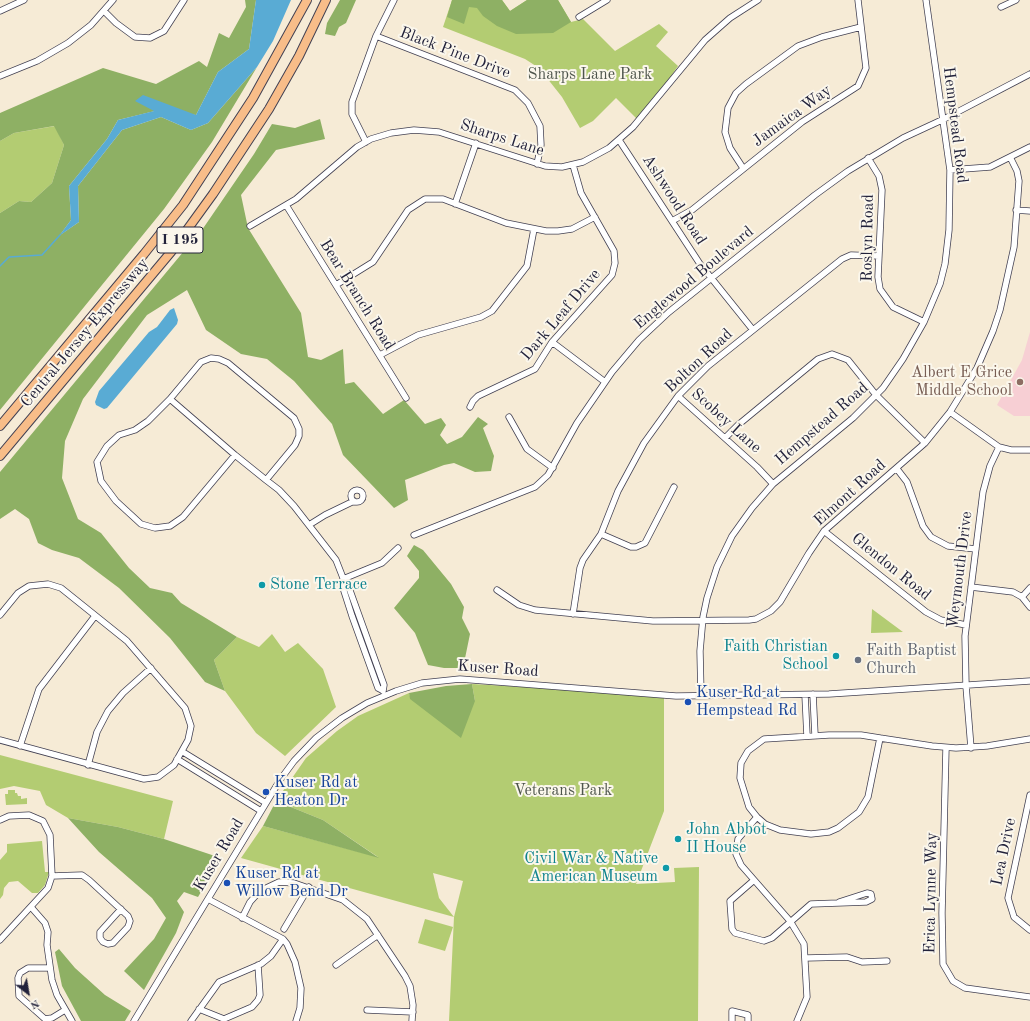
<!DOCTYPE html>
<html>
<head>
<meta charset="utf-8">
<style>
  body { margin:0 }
  #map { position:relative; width:1030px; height:1021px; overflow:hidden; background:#f6ebd6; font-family:"Old Standard TT",serif }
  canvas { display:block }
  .north { position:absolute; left:8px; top:973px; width:40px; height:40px; -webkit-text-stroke:3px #fbf7ec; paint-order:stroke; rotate:149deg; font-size:11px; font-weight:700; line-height:16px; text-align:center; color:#22223b }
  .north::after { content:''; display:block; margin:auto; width:14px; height:18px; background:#22223b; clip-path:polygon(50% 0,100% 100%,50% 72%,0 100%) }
</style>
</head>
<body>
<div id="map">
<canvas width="1030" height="1021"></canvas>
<div class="north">N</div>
</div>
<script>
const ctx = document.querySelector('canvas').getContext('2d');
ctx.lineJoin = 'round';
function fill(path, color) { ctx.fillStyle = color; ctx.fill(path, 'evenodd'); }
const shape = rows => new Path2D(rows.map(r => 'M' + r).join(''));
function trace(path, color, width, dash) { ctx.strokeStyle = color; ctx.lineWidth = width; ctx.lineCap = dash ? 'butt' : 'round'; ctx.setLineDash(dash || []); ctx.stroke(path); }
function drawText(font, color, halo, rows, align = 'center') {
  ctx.font = font + ' "Old Standard TT",serif'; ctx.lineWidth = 4; ctx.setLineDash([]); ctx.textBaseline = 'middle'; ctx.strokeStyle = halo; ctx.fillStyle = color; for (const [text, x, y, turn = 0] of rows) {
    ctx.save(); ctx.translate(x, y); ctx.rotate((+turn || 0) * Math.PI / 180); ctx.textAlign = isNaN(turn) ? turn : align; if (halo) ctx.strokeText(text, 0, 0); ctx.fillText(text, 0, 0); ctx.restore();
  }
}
fill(shape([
  [1030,332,1030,416,1014,416,997,405,1022,360]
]), '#f7cfd4');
fill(shape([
  [452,0,502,0,510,11,527,0,558,0,571,22,583,19,615,51,659,24,668,32,656,46,678,66,658,95,637,119,616,98,593,121,580,128,562,97,539,68,525,59,443,27],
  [55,126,64,145,52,183,31,202,19,201,0,213,0,141,14,133],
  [872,609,903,632,871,633],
  [272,634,285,652,298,643,323,669,336,707,285,756,256,733,225,691,214,660,237,637,259,647],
  [472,684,664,695,664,811,636,884,675,882,674,868,699,867,698,1021,449,1021,454,917,241,858,263,826,378,857,323,820,276,801,306,758,337,731,358,716,409,693,411,699,475,701],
  [433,873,463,881,454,917,439,898],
  [0,755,173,801,164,839,118,827,68,818,46,805,40,791,14,786,0,789],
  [8,790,15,790,15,793,17,793,18,796,21,796,21,799,27,798,27,804,6,805,5,794,8,794],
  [42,841,45,872,49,872,45,885,38,893,32,893,18,881,9,882,4,888,3,895,0,899,0,860,7,852,7,844],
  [425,919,453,927,445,951,418,943]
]), '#b3cc72');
fill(shape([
  [245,0,256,0,249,49,218,72,196,115,155,111,118,120,107,139,69,186,71,220,60,235,79,222,78,186,122,130,161,117,191,130,208,123,257,67,212,142,164,209,0,410,0,213,19,201,31,202,52,183,64,145,54,126,14,133,0,141,0,113,103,68,156,84,199,61,207,67,219,33,229,38,246,7],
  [340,0,356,0,346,23,339,27,335,36,325,34,327,23],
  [452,0,502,0,510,11,527,0,558,0,571,22,553,33,516,34,497,26,483,16,477,8,469,7,464,24,447,17],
  [320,119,325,139,276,150,241,195,248,228,301,313,308,357,321,360,343,349,345,384,354,382,383,414,404,400,425,424,441,418,446,425,440,435,447,444,462,437,478,417,488,424,483,428,494,456,491,471,475,472,454,463,444,465,405,480,408,500,394,508,343,455,332,424,294,381,267,359,241,354,206,330,187,290,147,315,83,399,65,441,62,478,78,519,101,533,129,568,150,588,172,593,181,603,237,637,214,660,225,691,205,682,170,638,119,588,79,558,52,550,38,543,29,519,15,509,0,519,0,472,204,227,254,154,272,124,295,128],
  [414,545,423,550,451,584,464,607,462,618,470,634,463,668,444,668,428,665,415,633,394,608,419,578,419,571,407,556],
  [472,684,475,701,461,738,410,699,409,693,446,686],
  [276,801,323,820,379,858,263,826],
  [68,818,118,827,164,839,221,858,198,897,184,892,177,901,184,912,176,933,144,990,124,971,154,939,166,918,152,898,99,852],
  [59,949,75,968,105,995,131,1011,125,1021,81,1021,62,986,55,952]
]), '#8eb064');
fill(shape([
  [256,0,291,0,273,41,257,67,208,123,191,130,161,117,122,130,78,186,79,222,59,236,71,220,69,186,107,139,118,120,154,111,135,101,143,95,196,115,218,72,249,49],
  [174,308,178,320,177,324,107,408,104,409,96,405,95,402,99,391,149,332,157,327,170,310]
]), '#59abd4');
trace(shape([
  [0,266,9,257,42,255,60,235]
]), '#59abd4', 1.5);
const minor = shape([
  [1001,7,1016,0],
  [0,11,24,0],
  [104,11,116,23,135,37,150,38,164,31,184,0],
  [579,17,607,0],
  [376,36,515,90,528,103,540,126,541,145,537,164],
  [0,76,37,61,68,43,91,25,113,0],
  [619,140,700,264,753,330],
  [366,142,352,114,352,102,376,36,394,0],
  [868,158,879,176,882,190,878,277,880,289,893,307,924,322],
  [743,168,730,148,725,132,728,108,736,93,746,84,798,46,822,37,861,27],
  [950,170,990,167,1030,147],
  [455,204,476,143],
  [286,205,406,398],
  [1016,210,1030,211],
  [672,221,692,210,802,122,858,86,866,68,858,0],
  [250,226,296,199,357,147,371,139,391,133,414,130,439,132,545,166,562,167,583,162,609,148,633,127,705,40,730,18,758,0],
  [336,285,373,262,408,210,425,199,443,199,506,223,546,231,558,231,572,229,595,217],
  [552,342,605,382],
  [380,355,418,335,481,317,492,311,527,266,534,229],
  [678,396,757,467,773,484],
  [170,399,148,421,135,430,119,435,107,446,97,462,101,481,116,501,141,524,155,528,170,526,183,517,235,455],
  [470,407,473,401,478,396,535,369,552,342,612,275,615,263,614,251,581,193,573,165],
  [950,412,999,447,1011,450,1030,450],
  [509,417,527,449,553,468],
  [725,438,738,425,818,359,832,354,848,360,876,395,925,443],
  [897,469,907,482,923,526,931,537,948,546,976,549],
  [266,480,295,445,299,436,299,429,294,418,228,363,219,359,211,358,201,362,170,399,235,455,266,480,279,490,294,506,336,560,345,583,343,588,352,616,378,688,382,690],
  '351 496a6 6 0 1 1 12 0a6 6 0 1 1-12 0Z',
  [309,525,325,515,354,501],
  [824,531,926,612,941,620,966,625],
  [601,534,631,547,636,547,645,543,674,487],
  [414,535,535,487,548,475,577,423,612,372,639,340,669,312,815,195,848,171,903,138,944,119,1030,74],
  [343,579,382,563,398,548],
  [345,583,348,585,384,685,383,691],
  [971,587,1013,592,1022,597,1030,607],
  [497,590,519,605,535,610,653,621,749,620,756,619,771,611,780,602,809,553,824,531,925,443,950,412,977,368,993,331,1000,310,1014,247,1019,181,1017,171,1010,157],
  [1022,597,1030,588],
  [573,614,580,568,583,560,601,534,618,491,644,443,678,396,708,366,842,259,851,255,879,256],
  [0,615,18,593,29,586,48,584,61,588,127,641,185,708,191,726,188,740,174,765,158,777,144,779,0,740],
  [813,694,815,735],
  [701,695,700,651,703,617,707,598,717,567,732,536,752,508,773,484,853,418,883,388,903,359,924,322,940,284,945,264,949,230,950,170,926,0],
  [805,695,807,736],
  [880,738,868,797,859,812,838,828,829,832,811,834,780,830,765,824,757,817,749,807,740,778,741,763,748,751,764,739,829,735,861,735,880,738,932,746,956,748,987,746,1030,739],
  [20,746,39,689,95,616],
  [946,748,942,913,943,964,953,981,965,988,1030,997],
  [971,748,966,686,965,636,983,492,990,466,999,447],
  [183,752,266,803],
  [177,759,261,811],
  [88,765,97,732,108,711,123,693,151,668],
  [1030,795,1008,898,1014,917,1030,930],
  [757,817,738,839,736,854,741,865,790,921,804,944,807,997,797,1021],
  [0,820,9,816,29,815,43,821,50,835,52,876,48,888,0,940],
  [52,876,82,875,89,880,128,916,130,921,128,927,113,943,108,944,103,942,100,938,100,932,121,909],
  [753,881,730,901,732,929,735,933,764,941,772,938,811,904,866,902,872,899,871,894,867,893,839,902],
  [208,899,283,939,287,944,295,962,301,988,300,1008,296,1021],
  [31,907,45,923,48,932,47,945,52,980,57,995,72,1021],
  [242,918,250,902,260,891,279,882,294,883,343,900,367,919,405,976,410,986,413,1005,412,1021],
  [284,929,309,887],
  [806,958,847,957,862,962,887,961],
  [336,965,378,935],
  [50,968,28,968,20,973,18,978,19,996,45,1019,52,1018,65,1010],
  [199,1009,224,1019,252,1007,258,1000,260,995,258,965],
  [367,1010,413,1012],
  [134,1021,280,780,294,761,316,738,342,718,367,703,396,691,422,683,460,679,676,696,829,694,1030,681],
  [191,1021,219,982,261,964,271,956,283,939],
  [732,1021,732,1011,748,1015,748,1021]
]);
const highway = shape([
  [0,426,144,254,183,205,253,98,307,0],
  [0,456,171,252,213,194,269,109,299,56,326,0]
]);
trace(minor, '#424052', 7);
trace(highway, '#424052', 10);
trace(minor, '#fff', 5.5);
trace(highway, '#f8bd89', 8);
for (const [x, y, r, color] of [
  [1020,382,4,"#8d6e63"],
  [262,585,4,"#0f9aa8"],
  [836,656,4,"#0f9aa8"],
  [858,660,4,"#6b7280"],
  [688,702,4,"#1a4fb4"],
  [266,792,4,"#1a4fb4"],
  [678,839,4,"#0f9aa8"],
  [666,868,4,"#0f9aa8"],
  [227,883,4,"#1a4fb4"]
]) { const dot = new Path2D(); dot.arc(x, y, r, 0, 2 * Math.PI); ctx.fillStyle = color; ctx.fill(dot); trace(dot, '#fbf7ec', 1.5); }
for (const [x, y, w] of [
  [180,240,46]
]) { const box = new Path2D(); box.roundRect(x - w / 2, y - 13, w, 26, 3); ctx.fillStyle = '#fbf7ec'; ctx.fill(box); trace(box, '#22223b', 1); }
drawText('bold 15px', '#22223b', null, [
  ["I 195",180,240]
]);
drawText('16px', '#22223b', '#fbf7ec', [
  ["Black Pine Drive",455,53,21],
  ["Jamaica Way",792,116,-36],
  ["Hempstead Road",955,125,83],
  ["Sharps Lane",502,138,18],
  ["Ashwood Road",674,200,57],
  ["Roslyn Road",868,238,-89],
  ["Englewood Boulevard",694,278,-40],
  ["Bear Branch Road",357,295,58],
  ["Dark Leaf Drive",561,315,-50],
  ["Central Jersey Expressway",85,333,-50],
  ["Bolton Road",699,361,-43],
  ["Scobey Lane",726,421,42],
  ["Hempstead Road",822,424,-41],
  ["Elmont Road",850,493,-42],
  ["Glendon Road",891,567,39],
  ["Weymouth Drive",960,570,-83],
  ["Kuser Road",498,669,4],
  ["Lea Drive",1004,852,-78],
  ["Kuser Road",219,855,-59],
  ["Erica Lynne Way",931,893,-89]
]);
drawText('16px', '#4e554c', '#fbf7ec', [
  ["Sharps Lane Park",590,75],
  ["Veterans Park",563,791]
]);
drawText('16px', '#785e54', '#fbf7ec', [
  ["Albert E Grice",1012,373],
  ["Middle School",1012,391]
], 'right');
drawText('16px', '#0d838f', '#fbf7ec', [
  ["Stone Terrace",270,585],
  ["Faith Christian",828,647,"right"],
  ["School",828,665,"right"],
  ["John Abbot",686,830],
  ["II House",686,848],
  ["Civil War & Native",658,859,"right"],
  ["American Museum",658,877,"right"]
], 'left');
drawText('16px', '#5b616d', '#fbf7ec', [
  ["Faith Baptist",866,651],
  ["Church",866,669]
], 'left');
drawText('16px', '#164399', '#fbf7ec', [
  ["Kuser Rd at",696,693],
  ["Hempstead Rd",696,711],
  ["Kuser Rd at",274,783],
  ["Heaton Dr",274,801],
  ["Kuser Rd at",235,874],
  ["Willow Bend Dr",235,892]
], 'left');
</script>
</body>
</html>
